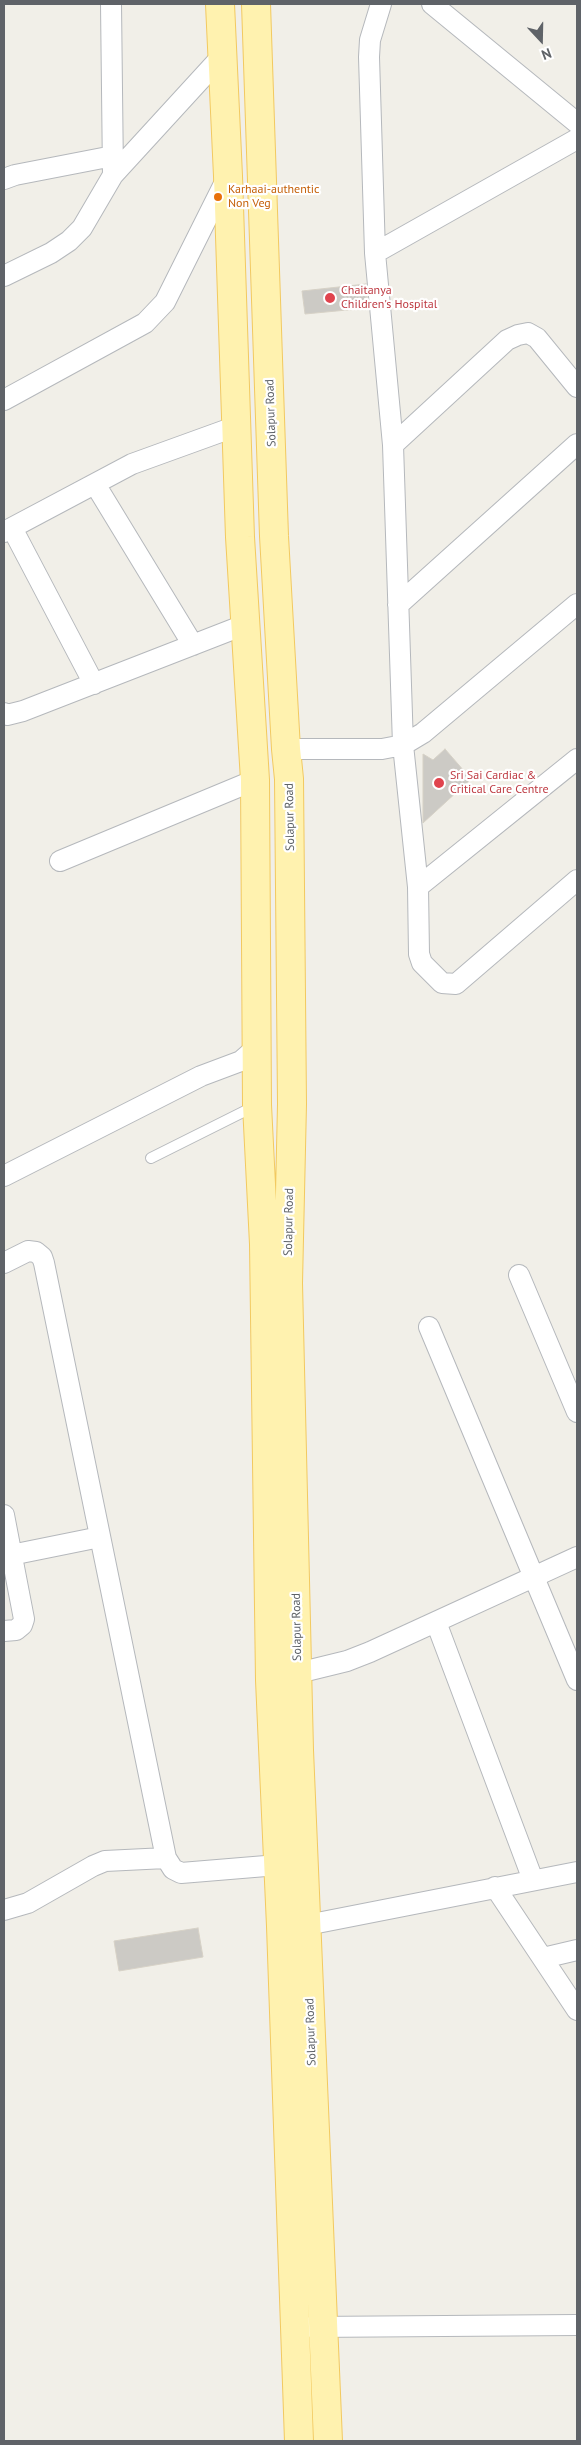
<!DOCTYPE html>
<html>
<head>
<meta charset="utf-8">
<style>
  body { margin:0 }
  #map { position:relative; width:581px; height:2445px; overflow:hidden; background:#f1efe8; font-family:"PT Sans",sans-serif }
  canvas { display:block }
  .frame { position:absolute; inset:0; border:5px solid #5f6368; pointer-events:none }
  .north { position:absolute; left:516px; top:15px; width:50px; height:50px; -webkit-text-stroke:4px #fff; paint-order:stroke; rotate:159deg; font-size:14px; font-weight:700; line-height:20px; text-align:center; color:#5f6368 }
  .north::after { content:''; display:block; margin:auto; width:18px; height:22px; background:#5f6368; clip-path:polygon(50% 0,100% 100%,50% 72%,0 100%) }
</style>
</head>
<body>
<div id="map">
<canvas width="581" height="2445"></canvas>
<div class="frame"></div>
<div class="north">N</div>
</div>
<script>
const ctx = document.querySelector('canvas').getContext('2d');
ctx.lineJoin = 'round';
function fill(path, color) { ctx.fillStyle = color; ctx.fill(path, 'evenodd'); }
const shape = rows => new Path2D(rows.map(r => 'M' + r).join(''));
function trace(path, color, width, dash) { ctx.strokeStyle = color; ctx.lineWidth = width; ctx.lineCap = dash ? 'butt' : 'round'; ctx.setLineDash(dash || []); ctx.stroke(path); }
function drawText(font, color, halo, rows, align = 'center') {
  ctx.font = font + ' "PT Sans",sans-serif'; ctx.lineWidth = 4.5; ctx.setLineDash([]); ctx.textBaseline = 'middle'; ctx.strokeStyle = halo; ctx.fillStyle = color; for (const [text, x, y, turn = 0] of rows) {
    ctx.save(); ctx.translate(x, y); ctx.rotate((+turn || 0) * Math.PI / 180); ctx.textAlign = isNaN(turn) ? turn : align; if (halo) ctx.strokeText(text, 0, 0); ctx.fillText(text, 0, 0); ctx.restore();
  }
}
const building = shape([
  [366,284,368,308,305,314,302,291,366,284],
  [445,749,471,779,423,823,423,754,433,760,445,749],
  [198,1928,203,1957,119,1971,114,1941,198,1928]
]);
fill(building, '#cccac5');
trace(building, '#d6d1c6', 1);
const lane = shape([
  [151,1158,255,1106]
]);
const street = shape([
  [111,4,113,175],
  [381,4,370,40,369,57,375,253,393,445,403,745,418,887,419,954,422,963,442,983,456,984,577,880],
  [432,4,577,123],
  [4,179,15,175,113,156],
  [375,253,577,139],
  [4,276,51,253,69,241,82,228,113,175,222,56],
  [4,400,145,323,165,302,227,178],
  [393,445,507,340,518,335,528,333,537,338,577,387],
  [95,484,193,645],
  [12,528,94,684],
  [4,532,132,464,237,426],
  [398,605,577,444],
  [4,713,7,715,23,711,244,625],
  [286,749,382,749,403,745,423,733,577,604],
  [60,861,255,780],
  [418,887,577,759],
  [4,1176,201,1076,241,1061,257,1047],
  [4,1263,28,1251,36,1252,42,1257,44,1263,166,1858,173,1869,181,1873,278,1865],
  [519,1275,577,1412],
  [429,1327,577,1680],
  [4,1515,24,1619,22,1625,16,1630,4,1631],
  [11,1555,100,1537],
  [436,1622,533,1880],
  [290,1678,298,1678,298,1673,347,1661,370,1652,577,1557],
  [495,1887,577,2010],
  [4,1910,28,1903,93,1866,105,1861,166,1858],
  [307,1925,577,1872],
  [543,1958,577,1950],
  [311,2327,577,2325]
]);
const primary = shape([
  [220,4,228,176,240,537,255,780,257,1105,264,1244,270,1680,281,1926,299,2441],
  [256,4,274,536,286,749,289,779,292,1104,288,1283,299,1750,328,2441]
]);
trace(lane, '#b5b8bc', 12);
trace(street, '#b5b8bc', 22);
trace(primary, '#f2c960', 30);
trace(lane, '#fff', 10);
trace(street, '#fff', 20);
trace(primary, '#fff2af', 28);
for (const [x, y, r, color] of [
  [218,197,5,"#e8710a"],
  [330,298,6,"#e0444e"],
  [439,783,6,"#e0444e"]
]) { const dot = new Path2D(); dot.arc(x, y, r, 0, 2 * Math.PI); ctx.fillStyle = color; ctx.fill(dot); trace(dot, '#fff', 2); }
drawText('12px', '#c56008', '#fff', [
  ["Karhaai-authentic",228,190],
  ["Non Veg",228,204]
], 'left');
drawText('12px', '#be3a42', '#fff', [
  ["Chaitanya",341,291],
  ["Children's Hospital",341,305],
  ["Sri Sai Cardiac &",450,776],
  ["Critical Care Centre",450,790]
], 'left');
drawText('12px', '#5f6368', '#fff', [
  ["Solapur Road",271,413,-92],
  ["Solapur Road",290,817,-91],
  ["Solapur Road",289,1222,-89],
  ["Solapur Road",297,1627,-91],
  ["Solapur Road",311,2032,-92]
]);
</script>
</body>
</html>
